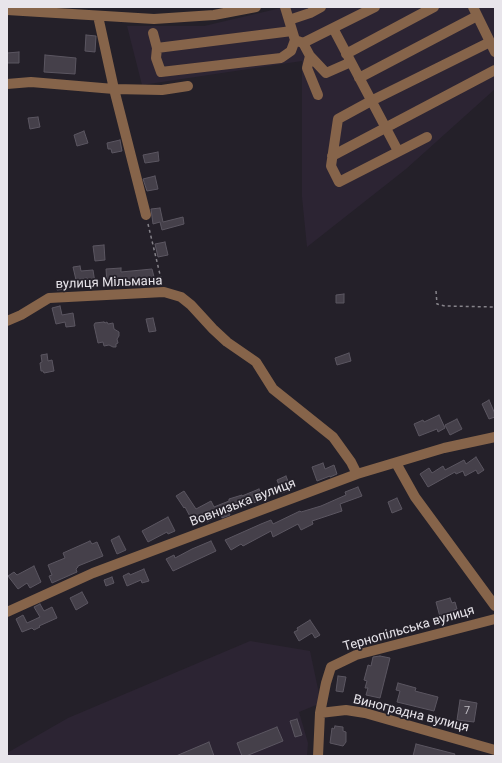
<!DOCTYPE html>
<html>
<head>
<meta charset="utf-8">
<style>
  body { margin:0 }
  #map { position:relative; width:502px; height:763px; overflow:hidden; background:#242029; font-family:Roboto,sans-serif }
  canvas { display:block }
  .frame { position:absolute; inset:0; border:8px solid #e8e5eb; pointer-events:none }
</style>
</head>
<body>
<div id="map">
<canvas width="502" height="763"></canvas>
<div class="frame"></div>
</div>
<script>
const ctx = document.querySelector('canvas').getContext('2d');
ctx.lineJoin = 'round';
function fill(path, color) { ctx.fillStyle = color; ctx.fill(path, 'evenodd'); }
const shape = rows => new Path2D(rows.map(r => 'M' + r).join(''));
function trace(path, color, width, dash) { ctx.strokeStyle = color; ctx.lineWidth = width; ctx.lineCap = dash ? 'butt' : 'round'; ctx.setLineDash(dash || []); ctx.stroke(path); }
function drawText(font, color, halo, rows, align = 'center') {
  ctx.font = font + ' Roboto,sans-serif'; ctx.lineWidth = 3.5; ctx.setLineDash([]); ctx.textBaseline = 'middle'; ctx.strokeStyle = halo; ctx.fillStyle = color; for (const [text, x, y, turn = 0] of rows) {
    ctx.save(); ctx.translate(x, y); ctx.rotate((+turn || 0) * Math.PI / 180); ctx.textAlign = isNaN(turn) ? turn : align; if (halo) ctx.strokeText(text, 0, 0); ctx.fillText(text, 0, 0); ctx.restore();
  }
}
fill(shape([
  [285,7,495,7,495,89,406,169,307,247,302,197,302,61,142,85,127,26,204,26],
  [250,641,310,651,321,703,299,712,308,743,307,756,7,756,7,753,68,718]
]), '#2c2433');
const building = shape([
  [86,35,96,36,95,52,85,51,86,35],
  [19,52,19,63,7,63,7,53,19,52],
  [45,55,76,58,75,74,44,72,45,55],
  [38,117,40,127,30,129,28,118,38,117],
  [84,131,88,143,77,146,74,135,84,131],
  [120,140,122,151,112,153,111,149,108,149,107,143,120,140],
  [158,152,159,161,145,163,143,155,158,152],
  [155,176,158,189,147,191,143,179,155,176],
  [160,208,163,222,183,217,184,224,162,230,160,222,153,224,151,209,160,208],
  [165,242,168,255,158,257,155,244,165,242],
  [104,245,105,260,95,261,93,246,104,245],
  [80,266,81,271,93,270,95,283,88,284,87,278,76,280,73,267,80,266],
  [121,268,121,272,152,269,155,281,131,283,131,281,107,283,106,269,121,268],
  [65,282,66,289,57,290,56,283,65,282],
  [344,294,344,303,336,303,336,295,344,294],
  [60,306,62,315,73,313,75,326,66,327,65,322,56,324,52,308,60,306],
  [153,318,156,331,149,332,146,319,153,318],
  [104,322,105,323,107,322,108,324,113,323,114,329,119,332,119,336,117,339,118,343,116,344,116,347,113,347,109,345,104,346,103,342,98,343,94,325,95,323,104,322],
  [349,353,351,361,337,365,335,358,349,353],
  [47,354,48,361,52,360,54,371,44,373,43,371,41,371,40,363,42,362,41,355,47,354],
  [489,400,495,414,495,417,489,419,482,404,489,400],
  [439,415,445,428,438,432,437,429,419,436,414,424,423,420,424,422,439,415],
  [457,419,462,429,450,435,445,425,457,419],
  [476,457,484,470,478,474,476,470,465,476,463,471,456,474,455,472,428,487,420,474,429,468,432,473,443,466,445,470,464,460,466,464,476,457],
  [323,463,325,469,334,465,337,474,330,477,330,476,317,481,312,467,323,463],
  [286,476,291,489,282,493,277,480,286,476],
  [358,487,362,496,340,504,342,511,312,521,313,524,301,530,298,524,273,537,271,531,243,546,241,544,231,550,225,540,261,524,271,520,273,524,300,511,301,512,321,506,346,495,345,492,358,487],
  [259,489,263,499,229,513,230,515,222,518,221,514,207,522,205,519,194,524,185,507,184,508,176,496,184,491,196,509,211,501,214,507,229,501,229,499,242,495,242,496,259,489],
  [397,498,402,509,392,513,388,502,397,498],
  [168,517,175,531,168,534,167,532,148,542,142,531,168,517],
  [119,536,126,550,117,554,111,540,119,536],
  [90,541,92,544,97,542,103,556,78,566,78,567,76,569,77,572,52,583,49,576,52,575,48,565,65,558,63,553,90,541],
  [211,541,216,551,173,571,166,559,174,555,175,558,192,549,211,541],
  [34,566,41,582,30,588,27,583,18,589,8,576,14,572,17,575,34,566],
  [144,569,149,581,142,583,141,580,127,586,123,576,129,573,130,575,144,569],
  [112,577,114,583,106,586,104,580,112,577],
  [82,592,88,603,76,610,70,598,82,592],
  [450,598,452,603,455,602,457,609,454,610,456,617,447,619,446,615,440,617,436,602,450,598],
  [40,604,44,611,52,607,57,618,39,626,40,627,34,630,32,628,22,632,16,619,23,615,27,623,40,617,34,607,40,604],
  [310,620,320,635,315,638,312,633,299,641,294,632,298,630,297,628,310,620],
  [380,656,390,658,380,698,366,695,368,688,365,688,367,681,364,680,368,665,371,666,373,657,380,656],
  [338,676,346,677,343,692,336,691,338,676],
  [398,683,416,688,415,691,438,697,434,711,397,702,400,691,396,690,398,683],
  [460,700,477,703,474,722,457,720,460,700],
  [297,719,302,735,295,737,290,721,297,719],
  [335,726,343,727,343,731,346,732,346,742,343,746,330,743,332,728,334,729,335,726],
  [277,727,283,741,246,756,242,756,237,743,277,727],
  [209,742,214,756,176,756,209,742],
  [416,744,455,754,454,756,413,756,416,744]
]);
fill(building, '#45404a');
trace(building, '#5b5661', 1);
trace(shape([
  [148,224,162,283],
  [436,291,437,304,445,306,495,307]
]), '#86838a', 1.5, [3, 3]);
trace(shape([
  [285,7,295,40,303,43,375,7],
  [473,7,495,52],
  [7,10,154,19,214,15,256,7],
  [289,20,310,13,321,7],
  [333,28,398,151],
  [153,33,157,48,292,31],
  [303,43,310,56,326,73,351,62],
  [157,48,156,58,161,72,281,58,291,51,295,40],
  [346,54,434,7],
  [310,56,307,68,318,95],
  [359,78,477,16],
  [7,84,31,82,114,89,98,16],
  [427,137,339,182,331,166,338,119,371,101,490,42],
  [332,156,495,70],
  [146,215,114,89,162,90,188,86],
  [7,321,21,315,49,298,164,292,181,297,191,305,213,329,227,342,256,362,273,389,333,437,351,462,357,474],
  [396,463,415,497,495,606],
  [7,612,93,573,357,474,444,448,495,437],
  [320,713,346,710,365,713,495,750],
  [318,756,320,713,326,683,331,667,356,655,495,619]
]), '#86644a', 10);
drawText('11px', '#bfbcc3', null, [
  ["7",467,711]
]);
drawText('13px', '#e8e5eb', '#242029', [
  ["вулиця Мільмана",109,283,-2],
  ["Вовнизька вулиця",243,503,-21],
  ["Тернопільська вулиця",409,629,-16],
  ["Виноградна вулиця",411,714,14]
]);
</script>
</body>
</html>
